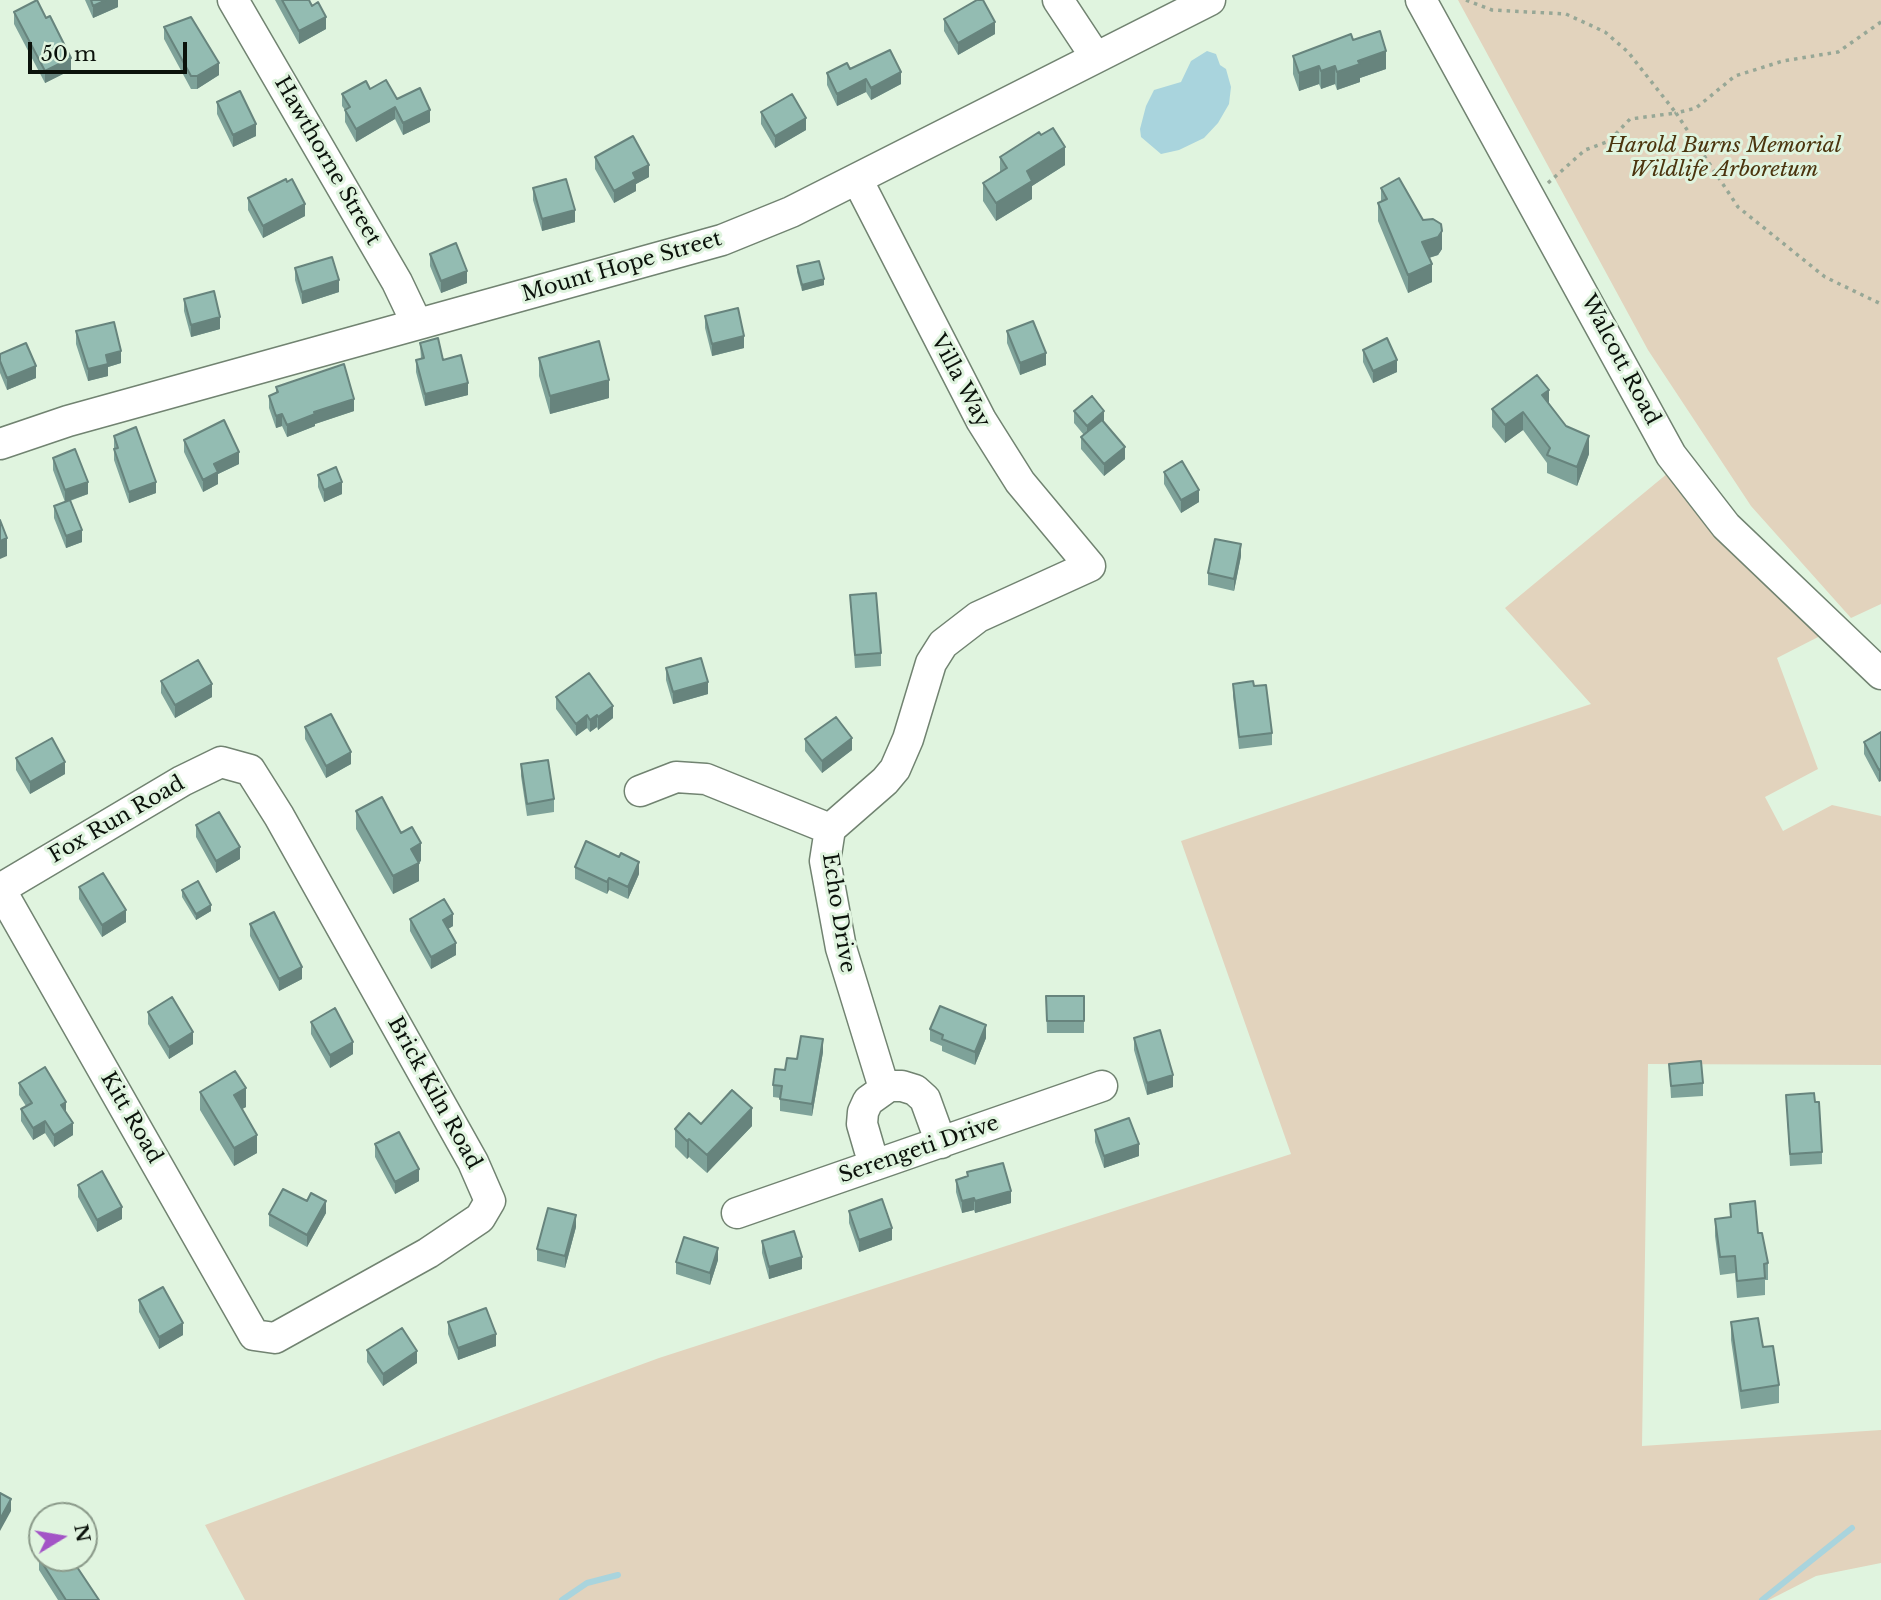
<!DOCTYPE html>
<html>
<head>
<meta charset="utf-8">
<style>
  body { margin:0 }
  #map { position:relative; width:1881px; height:1600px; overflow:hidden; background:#e0f4df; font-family:"Libre Baskerville",serif }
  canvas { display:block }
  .north { position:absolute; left:28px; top:1502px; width:70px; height:70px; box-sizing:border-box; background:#e0f4df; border:2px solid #8b9a8a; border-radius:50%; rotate:79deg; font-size:19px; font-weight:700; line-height:28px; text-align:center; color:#0b120b }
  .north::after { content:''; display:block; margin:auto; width:24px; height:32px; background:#a354c6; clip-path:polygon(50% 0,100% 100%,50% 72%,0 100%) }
  .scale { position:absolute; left:28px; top:42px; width:159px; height:32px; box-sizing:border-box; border:4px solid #0b120b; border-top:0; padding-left:9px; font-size:21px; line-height:24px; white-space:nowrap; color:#0b120b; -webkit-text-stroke:5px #e0f4df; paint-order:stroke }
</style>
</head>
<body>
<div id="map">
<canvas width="1881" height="1600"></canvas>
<div class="north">N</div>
<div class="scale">50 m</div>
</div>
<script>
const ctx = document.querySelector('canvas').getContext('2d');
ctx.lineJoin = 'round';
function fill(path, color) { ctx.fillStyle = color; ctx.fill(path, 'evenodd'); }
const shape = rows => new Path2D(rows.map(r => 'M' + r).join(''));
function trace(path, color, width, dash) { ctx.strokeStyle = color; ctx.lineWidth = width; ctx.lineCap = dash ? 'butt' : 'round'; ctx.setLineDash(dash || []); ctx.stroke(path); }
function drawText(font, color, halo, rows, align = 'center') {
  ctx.font = font + ' "Libre Baskerville",serif'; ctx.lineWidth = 6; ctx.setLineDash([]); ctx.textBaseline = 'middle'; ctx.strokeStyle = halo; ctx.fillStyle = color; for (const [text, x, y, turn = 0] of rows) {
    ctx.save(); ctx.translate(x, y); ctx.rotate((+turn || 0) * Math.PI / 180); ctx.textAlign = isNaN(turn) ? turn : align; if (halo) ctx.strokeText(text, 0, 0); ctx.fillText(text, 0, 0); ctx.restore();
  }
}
fill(shape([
  [1458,0,1881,0,1881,604,1851,618,1751,506,1648,350],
  [1668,473,1826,633,1777,658,1818,769,1765,797,1783,831,1832,805,1881,816,1881,1065,1648,1064,1642,1446,1881,1430,1881,1563,1816,1576,1769,1600,245,1600,205,1525,659,1358,1291,1154,1181,841,1591,704,1505,608]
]), '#e2d3bd');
fill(shape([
  [1207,51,1216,54,1220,65,1226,69,1231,87,1229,104,1218,123,1204,138,1179,150,1161,154,1141,137,1140,129,1146,106,1154,90,1181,82,1191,61]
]), '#a9d4dd');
trace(shape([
  [562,1600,587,1583,618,1575],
  [1762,1600,1852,1528]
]), '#a9d4dd', 6);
const minor = shape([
  [233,0,397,282,417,324],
  [1058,0,1095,56],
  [1421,0,1671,455,1726,526,1881,674],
  [857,179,981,420,1020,482,1090,566,978,617,943,644,931,663,908,739,895,769,885,781,830,829,825,861,841,948,884,1088],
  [0,444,68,421,722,240,791,212,1210,0],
  [221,762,250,770,279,816,473,1162,490,1201,480,1218,428,1253,275,1338,254,1335,0,889,182,781,221,762],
  [640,791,676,777,706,779,830,829],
  [874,1165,862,1124,863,1112,868,1101,889,1086,902,1086,915,1090,925,1099,941,1143],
  [737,1213,1102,1086]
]);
trace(minor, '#718371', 33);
trace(shape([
  [1466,0,1492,10,1566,14,1605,32,1628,52,1676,113],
  [1881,22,1838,52,1783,61,1735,76,1696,108,1676,113,1738,207,1825,277,1881,304],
  [1548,183,1585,150,1609,141,1630,119,1676,113]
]), '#97a796', 3.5, [3.5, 5]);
trace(minor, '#fff', 30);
fill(shape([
  [85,0,118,0,118,7,93,18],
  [275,0,309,0,326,29,299,44],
  [14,12,46,18,71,70,45,83,14,24],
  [944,19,995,34,958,55,944,31],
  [164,27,219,75,197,89,191,89,164,39],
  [1353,40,1386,69,1360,78,1360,82,1337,90,1335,84,1321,89,1319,84,1299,91,1293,74,1293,56],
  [850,69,901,84,871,100,866,92,837,106,827,85,827,73],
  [370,89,397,99,430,122,403,135,395,119,356,142,345,122,345,110,342,106,342,94],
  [217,102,256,136,233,147,217,114],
  [761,112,806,130,775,148,761,124],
  [595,157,649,177,636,184,636,191,614,203,595,169],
  [1000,157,1065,165,1032,186,1032,199,996,221,983,201,983,183,1000,173],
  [533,188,575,222,542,231,533,200],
  [1381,188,1423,220,1442,249,1438,255,1429,258,1432,282,1408,293,1378,221,1378,203,1381,201],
  [248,198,305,216,263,238,248,210],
  [430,254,467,283,441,293,430,266],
  [797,266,824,285,802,291,797,272],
  [295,268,339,292,302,304,295,280],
  [184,299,220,329,191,337,184,311],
  [705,316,744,348,712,356,705,328],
  [76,331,121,363,108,367,108,376,88,381,76,344],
  [1007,331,1046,365,1020,375,1007,343],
  [420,343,443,360,468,395,425,406,416,372,416,360,421,359],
  [1363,350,1397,372,1373,383,1363,362],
  [0,354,36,378,7,390,0,373],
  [539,358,609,398,550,414,539,376],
  [276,387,354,411,315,424,315,426,287,437,282,426,276,428,269,408,269,396,276,393],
  [1549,403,1566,426,1589,454,1577,486,1547,473,1547,463,1523,430,1505,443,1492,427,1492,409],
  [1074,411,1104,422,1125,459,1104,476,1081,449,1081,437,1084,435,1074,423],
  [114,436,156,493,129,503,114,460],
  [184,440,239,464,218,474,218,484,203,492,184,452],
  [53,458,88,494,70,501,82,542,66,548,54,518,54,506,65,502,53,470],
  [1164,472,1199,502,1181,513,1164,484],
  [318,475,342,494,324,502,318,487],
  [1241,556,1234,591,1208,585,1208,573],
  [850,595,881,653,881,666,855,668],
  [666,668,708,694,673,704,666,680],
  [161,681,212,697,175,718,161,693],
  [1233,684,1254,686,1272,733,1272,745,1239,749,1233,696],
  [556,697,613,718,598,730,597,727,590,732,587,728,576,736,556,709],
  [305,727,351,764,326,778,305,739],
  [1881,732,1879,782,1864,754,1864,742],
  [805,739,852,750,822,773,805,751],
  [16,758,65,774,30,794,16,770],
  [521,764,554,799,554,812,527,816,521,776],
  [356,811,401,833,421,861,418,863,419,881,393,894,356,829],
  [196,825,240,859,216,873,196,837],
  [575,867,639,874,628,899,609,890,607,894,575,879],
  [79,887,126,922,102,937,79,899],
  [182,890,211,911,196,920,182,897],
  [410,919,453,926,448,929,456,955,431,969,410,931],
  [250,924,302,979,279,991,250,936],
  [1046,996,1084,996,1084,1033,1047,1033],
  [148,1012,193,1044,169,1059,148,1024],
  [311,1022,353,1054,330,1068,311,1034],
  [930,1029,986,1038,975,1065,942,1051,942,1046,930,1041],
  [1134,1038,1173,1087,1147,1095,1134,1050],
  [823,1052,812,1116,780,1111,780,1098,773,1097,773,1085,785,1070,797,1059],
  [1669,1064,1703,1083,1703,1096,1671,1098],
  [19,1083,66,1113,73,1135,54,1147,45,1133,33,1140,21,1121,21,1109,26,1106,19,1095],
  [200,1092,246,1107,242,1109,257,1153,234,1166,200,1110],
  [1786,1095,1815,1102,1822,1152,1822,1164,1790,1166],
  [701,1124,752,1126,707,1173,689,1157,687,1159,675,1147,675,1129],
  [1095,1130,1139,1156,1104,1168,1095,1142],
  [375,1144,419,1181,395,1194,375,1157],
  [967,1172,1011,1203,975,1213,974,1210,962,1213,956,1192,956,1180,967,1177],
  [78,1185,122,1219,97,1232,78,1197],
  [307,1201,326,1213,307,1247,269,1226,269,1214],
  [1730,1204,1758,1233,1768,1263,1768,1280,1765,1280,1765,1295,1737,1298,1735,1273,1720,1275,1715,1236,1715,1219,1730,1217],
  [849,1211,892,1240,859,1252,849,1223],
  [576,1227,565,1268,537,1261,537,1249],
  [762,1241,802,1269,769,1279,762,1253],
  [718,1260,710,1285,676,1274,676,1262],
  [139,1300,183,1335,159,1349,139,1312],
  [448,1322,496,1346,458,1360,448,1334],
  [1731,1322,1763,1347,1779,1385,1779,1403,1741,1409,1731,1340],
  [367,1350,417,1363,383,1386,367,1362],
  [39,1558,99,1600,58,1600,39,1570]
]), '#7ea299');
fill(shape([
  [106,0,118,0,118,7,93,18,93,6],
  [326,17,326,29,299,44,299,31],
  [995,22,995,34,958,55,958,43],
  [1386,51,1386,69,1360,78,1360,82,1337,90,1337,72,1358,61],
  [71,58,71,70,45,83,45,71],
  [219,63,219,75,197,89,197,76],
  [1319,66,1319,84,1299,91,1299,73],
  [1335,66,1335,84,1321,89,1321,71],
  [901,72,901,84,871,100,871,88],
  [866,79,866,92,837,106,837,94],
  [395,107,395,119,356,142,356,129],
  [430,110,430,122,403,135,403,123],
  [806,118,806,130,775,148,775,136],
  [256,124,256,136,233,147,233,135],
  [1065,147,1065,165,1032,186,1032,199,996,221,996,203,1027,171],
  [649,165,649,177,636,184,636,191,614,203,614,191,633,173],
  [305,204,305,216,263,238,263,226],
  [575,210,575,222,542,231,542,219],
  [1442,231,1442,249,1438,255,1422,260,1422,242],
  [1432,264,1432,282,1408,293,1408,275],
  [467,271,467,283,441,293,441,281],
  [824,279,824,285,802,291,802,285],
  [339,280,339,292,302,304,302,292],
  [220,317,220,329,191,337,191,325],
  [744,336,744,348,712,356,712,344],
  [121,351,121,363,108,367,108,376,88,381,88,369,106,355],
  [1046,353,1046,365,1020,375,1020,363],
  [1397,360,1397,372,1373,383,1373,371],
  [36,366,36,378,7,390,7,378],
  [609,380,609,398,550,414,550,396],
  [468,383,468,395,425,406,425,394],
  [1549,390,1549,408,1542,395],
  [354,399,354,411,315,424,315,426,287,437,287,425,314,412],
  [1104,411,1104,423,1087,438,1087,426],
  [1523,412,1523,430,1505,443,1505,425],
  [282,414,282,426,276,428,276,416],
  [1589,436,1589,454,1577,486,1577,467],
  [1125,447,1125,459,1104,476,1104,464],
  [239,452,239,464,218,474,218,484,203,492,203,480,214,464],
  [88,482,88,494,65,502,65,490],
  [156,482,156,493,129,503,129,492],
  [342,482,342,494,324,502,324,490],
  [1199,490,1199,502,1181,513,1181,500],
  [82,530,82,542,66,548,66,536],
  [7,538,7,556,0,559,0,541],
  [1241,544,1241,556,1234,591,1234,579],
  [708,682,708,694,673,704,673,692],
  [212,684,212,697,175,718,175,705],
  [613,706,613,718,598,730,598,717],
  [587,715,587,728,576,736,576,724],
  [597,715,597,727,590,732,590,720],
  [852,738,852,750,822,773,822,761],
  [351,752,351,764,326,778,326,766],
  [65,762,65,774,30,794,30,782],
  [1881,769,1881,781,1879,782,1879,770],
  [421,843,421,861,411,867,411,849],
  [240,847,240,859,216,873,216,861],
  [639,862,639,874,628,899,628,887],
  [419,863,419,881,393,894,393,876],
  [609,878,609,890,607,894,607,882],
  [211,905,211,911,196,920,196,914],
  [126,910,126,922,102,937,102,925],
  [453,914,453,926,443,932,443,920],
  [456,943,456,955,431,969,431,957],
  [302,967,302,979,279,991,279,979],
  [986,1025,986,1038,975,1065,975,1052],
  [193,1032,193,1044,169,1059,169,1047],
  [823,1039,823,1052,812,1116,812,1104],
  [353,1042,353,1054,330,1068,330,1055],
  [1173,1075,1173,1087,1147,1095,1147,1083],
  [246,1088,246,1107,234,1113,234,1095],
  [66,1102,66,1114,61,1105],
  [752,1108,752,1126,707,1173,707,1155],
  [45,1121,45,1133,33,1140,33,1128],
  [73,1123,73,1135,54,1147,54,1135],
  [257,1135,257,1153,234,1166,234,1148],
  [689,1139,689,1157,687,1159,687,1141],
  [1139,1144,1139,1156,1104,1168,1104,1156],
  [419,1169,419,1181,395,1194,395,1182],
  [1011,1191,1011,1203,975,1213,975,1201],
  [974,1198,974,1210,962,1213,962,1201],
  [326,1201,326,1213,307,1247,307,1235],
  [122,1207,122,1219,97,1232,97,1220],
  [576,1215,576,1227,565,1268,565,1256],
  [892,1228,892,1240,859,1252,859,1240],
  [718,1248,718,1260,710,1285,710,1273],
  [802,1257,802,1269,769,1279,769,1267],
  [183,1323,183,1335,159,1349,159,1337],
  [496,1334,496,1346,458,1360,458,1348],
  [417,1351,417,1363,383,1386,383,1374],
  [11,1499,11,1511,0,1531,0,1519]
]), '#67847d');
const building = shape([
  [37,0,46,18,50,16,71,58,45,71,14,12,37,0],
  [91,0,106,0,93,6,91,0],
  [282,0,309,0,312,6,318,2,326,17,299,31,282,0],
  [977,0,983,0,995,22,958,43,944,19,977,0],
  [191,17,219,63,197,76,191,76,164,27,191,17],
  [1380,31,1386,51,1358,61,1360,64,1337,72,1335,66,1321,71,1319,66,1299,73,1293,56,1351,34,1353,40,1380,31],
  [890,50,901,72,871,88,866,79,837,94,827,73,847,63,850,69,890,50],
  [386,80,397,99,420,88,430,110,403,123,395,107,356,129,345,110,350,107,342,94,366,81,370,89,386,80],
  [240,91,256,124,233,135,217,102,240,91],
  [792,94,806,118,775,136,761,112,792,94],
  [1053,128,1065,147,1027,171,1032,181,996,203,983,183,1007,168,1000,157,1039,132,1041,135,1053,128],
  [633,136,649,165,633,173,636,179,614,191,595,157,633,136],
  [1399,178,1423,220,1433,219,1441,224,1442,231,1438,237,1422,242,1432,264,1408,275,1378,203,1387,199,1381,188,1399,178],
  [286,179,287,182,292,179,305,204,263,226,248,198,286,179],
  [566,179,575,210,542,219,533,188,566,179],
  [456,243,467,271,441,281,430,254,456,243],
  [332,257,339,280,302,292,295,268,332,257],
  [819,261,824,279,802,285,797,266,819,261],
  [214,291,220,317,191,325,184,299,214,291],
  [738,308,744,336,712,344,705,316,738,308],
  [1033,321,1046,353,1020,363,1007,331,1033,321],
  [114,322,121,351,106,355,108,364,88,369,76,331,114,322],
  [438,338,443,360,461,355,468,383,425,394,416,360,424,358,420,343,438,338],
  [1387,338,1397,360,1373,371,1363,350,1387,338],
  [599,341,609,380,550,396,539,358,599,341],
  [26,343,36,366,7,378,0,361,0,354,26,343],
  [344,364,354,399,314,412,315,414,287,425,282,414,276,416,269,396,278,392,276,387,344,364],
  [1537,375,1549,390,1542,395,1566,426,1589,436,1577,467,1547,455,1550,448,1523,412,1505,425,1492,409,1537,375],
  [1092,396,1104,411,1087,426,1074,411,1092,396],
  [224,420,239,452,214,464,218,472,203,480,184,440,224,420],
  [1102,420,1125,447,1104,464,1081,437,1102,420],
  [136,427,156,482,129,492,114,449,118,448,114,436,136,427],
  [75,449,88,482,65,490,53,458,75,449],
  [1182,461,1199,490,1181,500,1164,472,1182,461],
  [336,467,342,482,324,490,318,475,336,467],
  [70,500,82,530,66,536,54,506,70,500],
  [0,520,7,538,0,541,0,520],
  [1215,539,1241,544,1234,579,1208,573,1215,539],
  [876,593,881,653,855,655,850,595,876,593],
  [701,658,708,682,673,692,666,668,701,658],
  [198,660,212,684,175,705,161,681,198,660],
  [589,673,613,706,598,717,597,715,590,720,587,715,576,724,556,697,589,673],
  [1253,681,1254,686,1266,685,1272,733,1239,737,1233,684,1253,681],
  [331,714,351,752,326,766,305,727,331,714],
  [836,717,852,738,822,761,805,739,836,717],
  [1881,732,1881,769,1879,770,1864,742,1881,732],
  [52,738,65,762,30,782,16,758,52,738],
  [548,760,554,799,527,804,521,764,548,760],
  [382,797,401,833,412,827,421,843,411,849,419,863,393,876,356,811,382,797],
  [219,812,240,847,216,861,196,825,219,812],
  [586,841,619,857,621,853,639,862,628,887,609,878,607,882,575,867,586,841],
  [103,873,126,910,102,925,79,887,103,873],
  [198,881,211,905,196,914,182,890,198,881],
  [444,899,453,914,443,920,456,943,431,957,410,919,444,899],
  [274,912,302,967,279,979,250,924,274,912],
  [1046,996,1084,996,1084,1021,1047,1021,1046,996],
  [172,997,193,1032,169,1047,148,1012,172,997],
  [940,1006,986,1025,975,1052,942,1039,943,1035,930,1029,940,1006],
  [335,1008,353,1042,330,1055,311,1022,335,1008],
  [1160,1030,1173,1075,1147,1083,1134,1038,1160,1030],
  [801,1036,823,1039,812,1104,780,1099,782,1086,773,1085,775,1069,785,1070,787,1058,797,1059,801,1036],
  [1701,1061,1703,1083,1671,1086,1669,1064,1701,1061],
  [45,1067,66,1102,61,1105,73,1123,54,1135,45,1121,33,1128,21,1109,32,1103,19,1083,45,1067],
  [235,1071,246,1088,234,1095,257,1135,234,1148,200,1092,235,1071],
  [732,1090,752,1108,707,1155,689,1139,687,1141,675,1129,689,1113,701,1124,732,1090],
  [1814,1093,1815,1102,1819,1102,1822,1152,1790,1154,1786,1095,1814,1093],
  [1129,1118,1139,1144,1104,1156,1095,1130,1129,1118],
  [399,1132,419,1169,395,1182,375,1144,399,1132],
  [1003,1163,1011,1191,975,1201,974,1198,962,1201,956,1180,968,1176,967,1172,1003,1163],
  [102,1171,122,1207,97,1220,78,1185,102,1171],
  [283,1189,307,1201,311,1193,326,1201,307,1235,269,1214,283,1189],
  [882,1199,892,1228,859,1240,849,1211,882,1199],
  [1755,1201,1758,1233,1762,1233,1768,1263,1764,1264,1765,1278,1737,1281,1735,1256,1720,1257,1715,1219,1731,1217,1730,1204,1755,1201],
  [548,1208,576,1215,565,1256,537,1249,548,1208],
  [794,1231,802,1257,769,1267,762,1241,794,1231],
  [684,1237,718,1248,710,1273,676,1262,684,1237],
  [163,1287,183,1323,159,1337,139,1300,163,1287],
  [486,1308,496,1334,458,1348,448,1322,486,1308],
  [1758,1318,1763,1347,1773,1346,1779,1385,1741,1391,1731,1322,1758,1318],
  [402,1328,417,1351,383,1374,367,1350,402,1328],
  [0,1493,11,1499,0,1519,0,1493],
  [42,1556,42,1558,71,1558,99,1600,66,1600,39,1558,42,1556]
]);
fill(building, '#93bcb2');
trace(building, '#67847d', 2);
drawText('italic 21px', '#4b340e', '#e0f4df', [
  ["Harold Burns Memorial",1724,146],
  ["Wildlife Arboretum",1724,170]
]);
drawText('21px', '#0b120b', '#e0f4df', [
  ["Hawthorne Street",327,161,60],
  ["Mount Hope Street",622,267,-16],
  ["Walcott Road",1620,360,62],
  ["Villa Way",960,381,62],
  ["Fox Run Road",117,820,-30],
  ["Echo Drive",838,913,81],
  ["Brick Kiln Road",434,1093,61],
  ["Kitt Road",131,1118,60],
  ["Serengeti Drive",919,1150,-19]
]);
</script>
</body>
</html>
